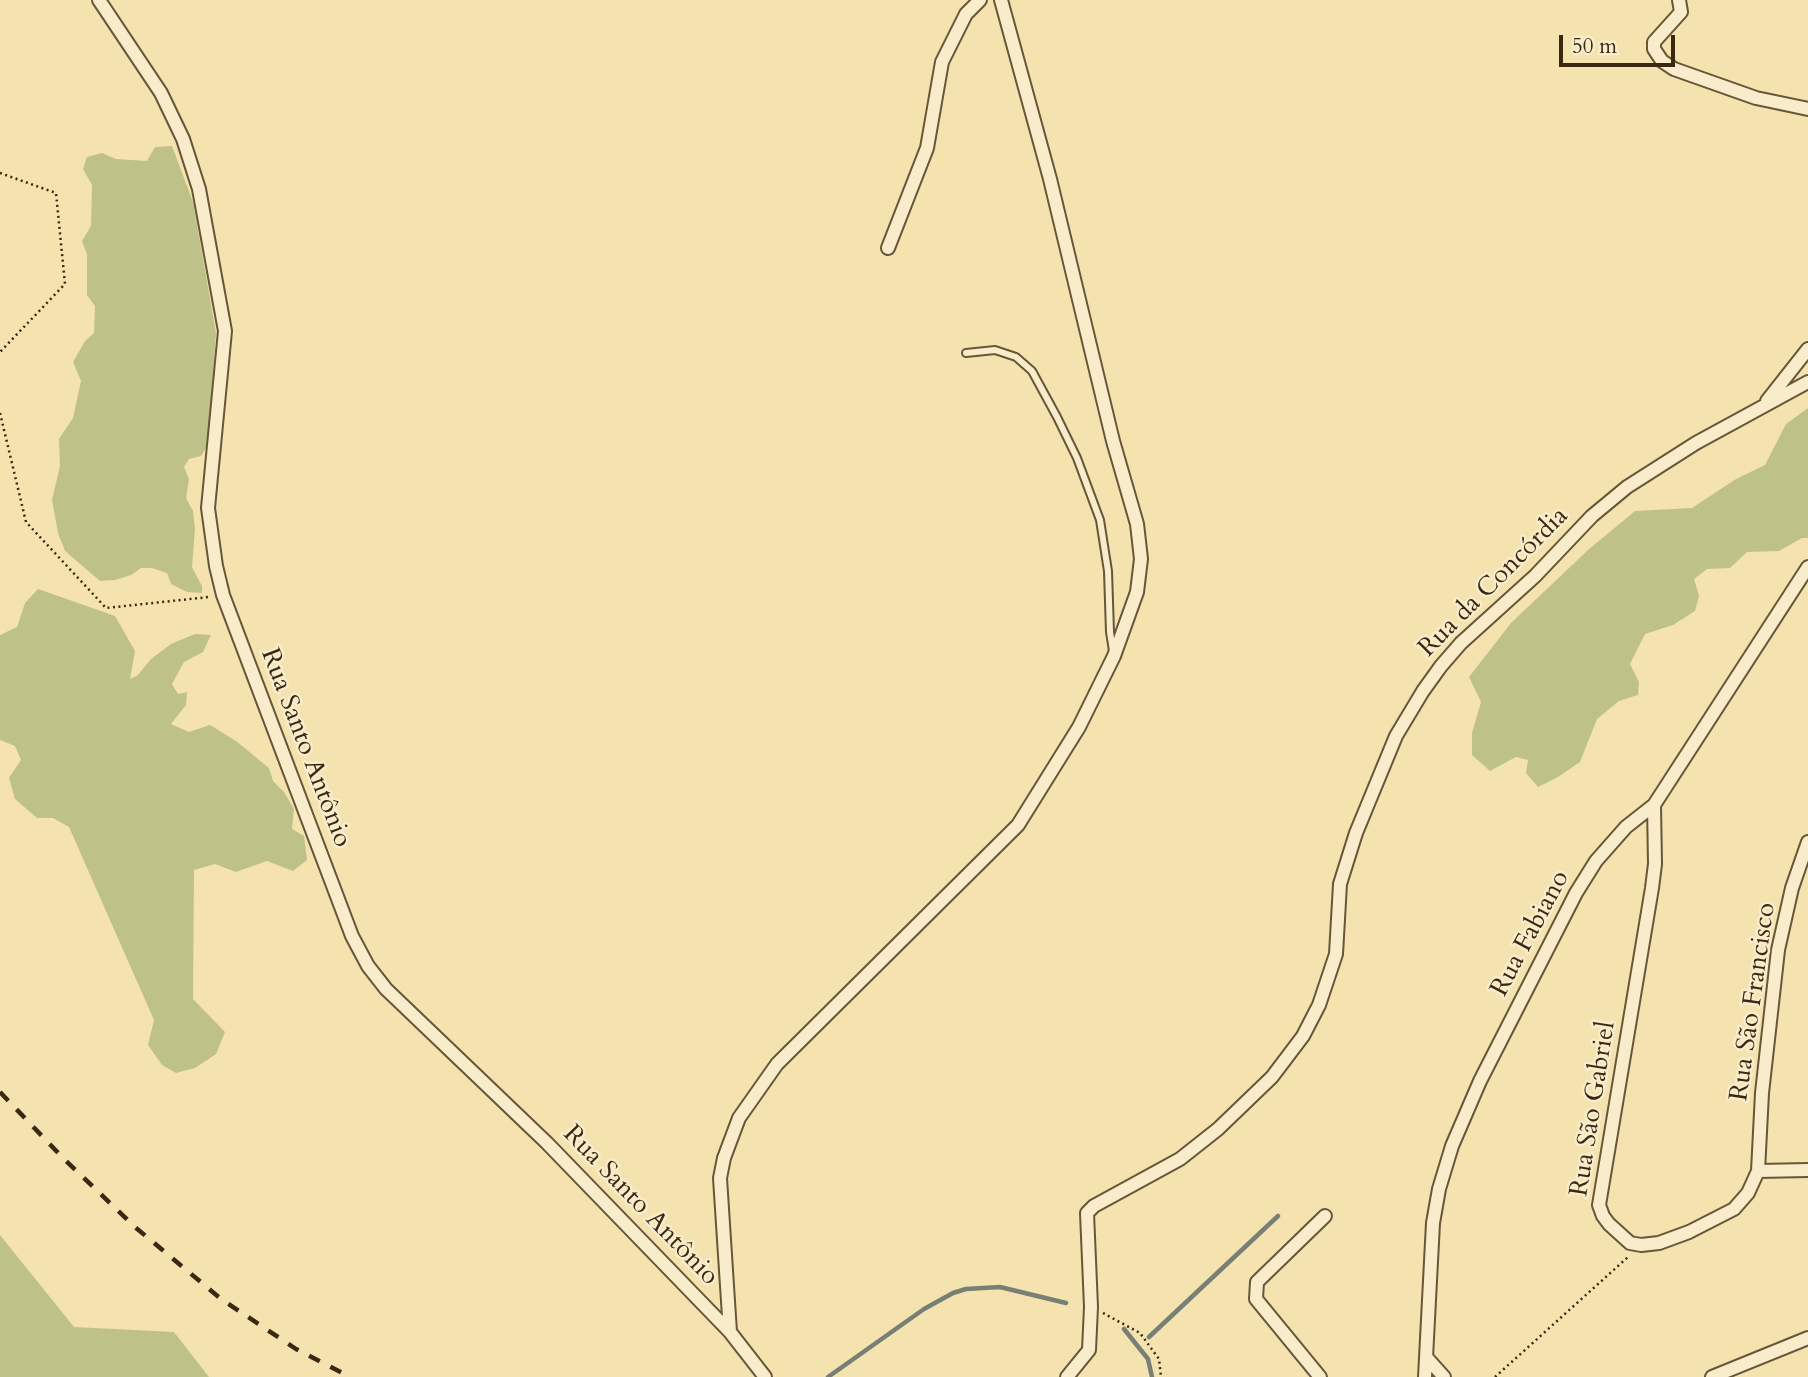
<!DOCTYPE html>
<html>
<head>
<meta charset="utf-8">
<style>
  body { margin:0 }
  #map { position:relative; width:1808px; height:1377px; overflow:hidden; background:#f4e2af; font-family:Cardo,serif }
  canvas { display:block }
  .scale { position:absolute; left:1559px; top:35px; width:116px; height:32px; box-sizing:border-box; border:4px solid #3a2812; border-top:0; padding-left:9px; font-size:21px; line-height:24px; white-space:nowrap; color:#3a2812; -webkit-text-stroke:5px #f8eccb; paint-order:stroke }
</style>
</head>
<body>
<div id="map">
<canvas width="1808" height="1377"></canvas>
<div class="scale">50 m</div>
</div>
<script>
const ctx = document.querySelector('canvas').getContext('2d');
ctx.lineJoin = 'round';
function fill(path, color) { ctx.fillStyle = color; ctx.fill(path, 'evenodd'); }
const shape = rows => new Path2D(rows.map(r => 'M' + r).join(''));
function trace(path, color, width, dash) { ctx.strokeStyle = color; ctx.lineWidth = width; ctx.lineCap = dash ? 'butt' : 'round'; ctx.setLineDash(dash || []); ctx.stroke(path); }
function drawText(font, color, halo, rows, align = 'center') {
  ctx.font = font + ' Cardo,serif'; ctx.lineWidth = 5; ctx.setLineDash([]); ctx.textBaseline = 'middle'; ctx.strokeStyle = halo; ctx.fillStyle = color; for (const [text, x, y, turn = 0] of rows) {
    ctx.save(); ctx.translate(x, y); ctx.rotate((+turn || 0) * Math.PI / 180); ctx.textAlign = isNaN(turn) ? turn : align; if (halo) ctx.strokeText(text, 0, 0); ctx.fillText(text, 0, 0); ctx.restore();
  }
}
fill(shape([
  [172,146,193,202,216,333,208,445,201,456,189,459,184,467,189,479,186,498,193,511,195,529,192,567,202,586,202,593,187,592,171,584,167,573,152,568,141,568,131,575,115,580,100,581,65,551,58,533,52,500,60,466,59,439,73,418,81,381,73,362,85,341,94,333,95,306,87,295,87,254,82,241,91,226,92,185,83,169,87,157,102,153,116,159,147,161,155,147],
  [1808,408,1808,538,1802,538,1779,551,1747,552,1730,568,1707,569,1694,579,1699,596,1695,611,1673,625,1645,634,1630,664,1639,682,1638,695,1619,701,1597,719,1580,762,1558,777,1538,787,1526,773,1528,760,1516,757,1490,771,1472,755,1472,733,1481,702,1469,677,1511,623,1588,550,1635,511,1692,508,1736,479,1765,465,1786,424],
  [38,589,115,616,135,651,130,679,138,675,151,659,171,644,195,634,211,635,203,652,184,662,172,684,178,694,187,692,186,705,171,724,189,732,210,725,236,741,269,768,273,781,284,792,294,809,292,829,304,836,307,860,293,871,267,861,236,872,215,864,194,870,193,999,225,1032,216,1054,195,1068,176,1073,162,1065,148,1045,154,1020,69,827,53,818,37,818,15,799,9,778,21,760,15,746,0,740,0,635,17,627,25,603],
  [0,1235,74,1327,174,1332,209,1377,0,1377]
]), '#bfc288');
trace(shape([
  [1124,1329,1148,1359,1152,1377],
  [1149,1337,1278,1216],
  [828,1377,924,1309,953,1293,966,1289,1000,1287,1066,1303]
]), '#788075', 4.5);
const service = shape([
  [966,353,995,350,1016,357,1032,371,1057,417,1077,458,1100,520,1108,571,1110,632,1113,651]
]);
const minor = shape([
  [99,0,161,93,183,139,199,189,225,331,208,508,216,566,223,595,352,936,368,966,386,989,547,1143,730,1332,765,1377],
  [1679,0,1681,12,1654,42,1654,49,1662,61,1674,69,1756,98,1808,109],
  [888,248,927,148,942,62,966,14,980,0],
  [1767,401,1808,349],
  [1654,805,1655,864,1652,888,1599,1205,1603,1216,1609,1224,1630,1243,1641,1245,1659,1243,1689,1232,1734,1209,1748,1193,1758,1171,1762,1093,1778,950,1792,888,1808,842],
  [1758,1171,1808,1170],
  [730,1332,720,1178,724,1158,739,1118,777,1064,1018,825,1079,727,1114,656,1137,592,1141,559,1137,524,1113,441,1050,179,1001,0],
  [1427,1358,1444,1377],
  [1067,1377,1089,1350,1091,1307,1087,1213,1094,1206,1180,1159,1218,1129,1272,1077,1303,1036,1319,1005,1336,954,1340,884,1356,833,1396,736,1423,691,1441,666,1461,643,1535,576,1592,516,1627,487,1696,443,1808,382],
  [1320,1377,1256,1299,1257,1282,1325,1216],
  [1425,1377,1433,1223,1439,1189,1452,1146,1480,1081,1576,893,1596,861,1626,827,1654,805,1808,567],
  [1712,1377,1808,1338]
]);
trace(service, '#685639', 10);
trace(minor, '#685639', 16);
trace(shape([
  [0,173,56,193,65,284,0,352],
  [0,413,26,522,106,608,209,597],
  [1103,1313,1140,1333,1159,1359,1161,1377],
  [1495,1377,1628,1257]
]), '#3a2812', 2.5, [2, 3.5]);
trace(service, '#f8eccb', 6);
trace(minor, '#f8eccb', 12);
trace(shape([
  [0,1092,62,1157,135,1227,221,1299,296,1349,350,1377]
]), '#3a2812', 4.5, [12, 12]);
drawText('26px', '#3a2812', '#f8eccb', [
  ["Rua da Concórdia",1494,583,-45],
  ["Rua Santo Antônio",305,748,69],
  ["Rua Fabiano",1531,934,-62],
  ["Rua São Francisco",1754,1002,-82],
  ["Rua São Gabriel",1594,1109,-81],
  ["Rua Santo Antônio",640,1206,46]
]);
</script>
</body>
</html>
